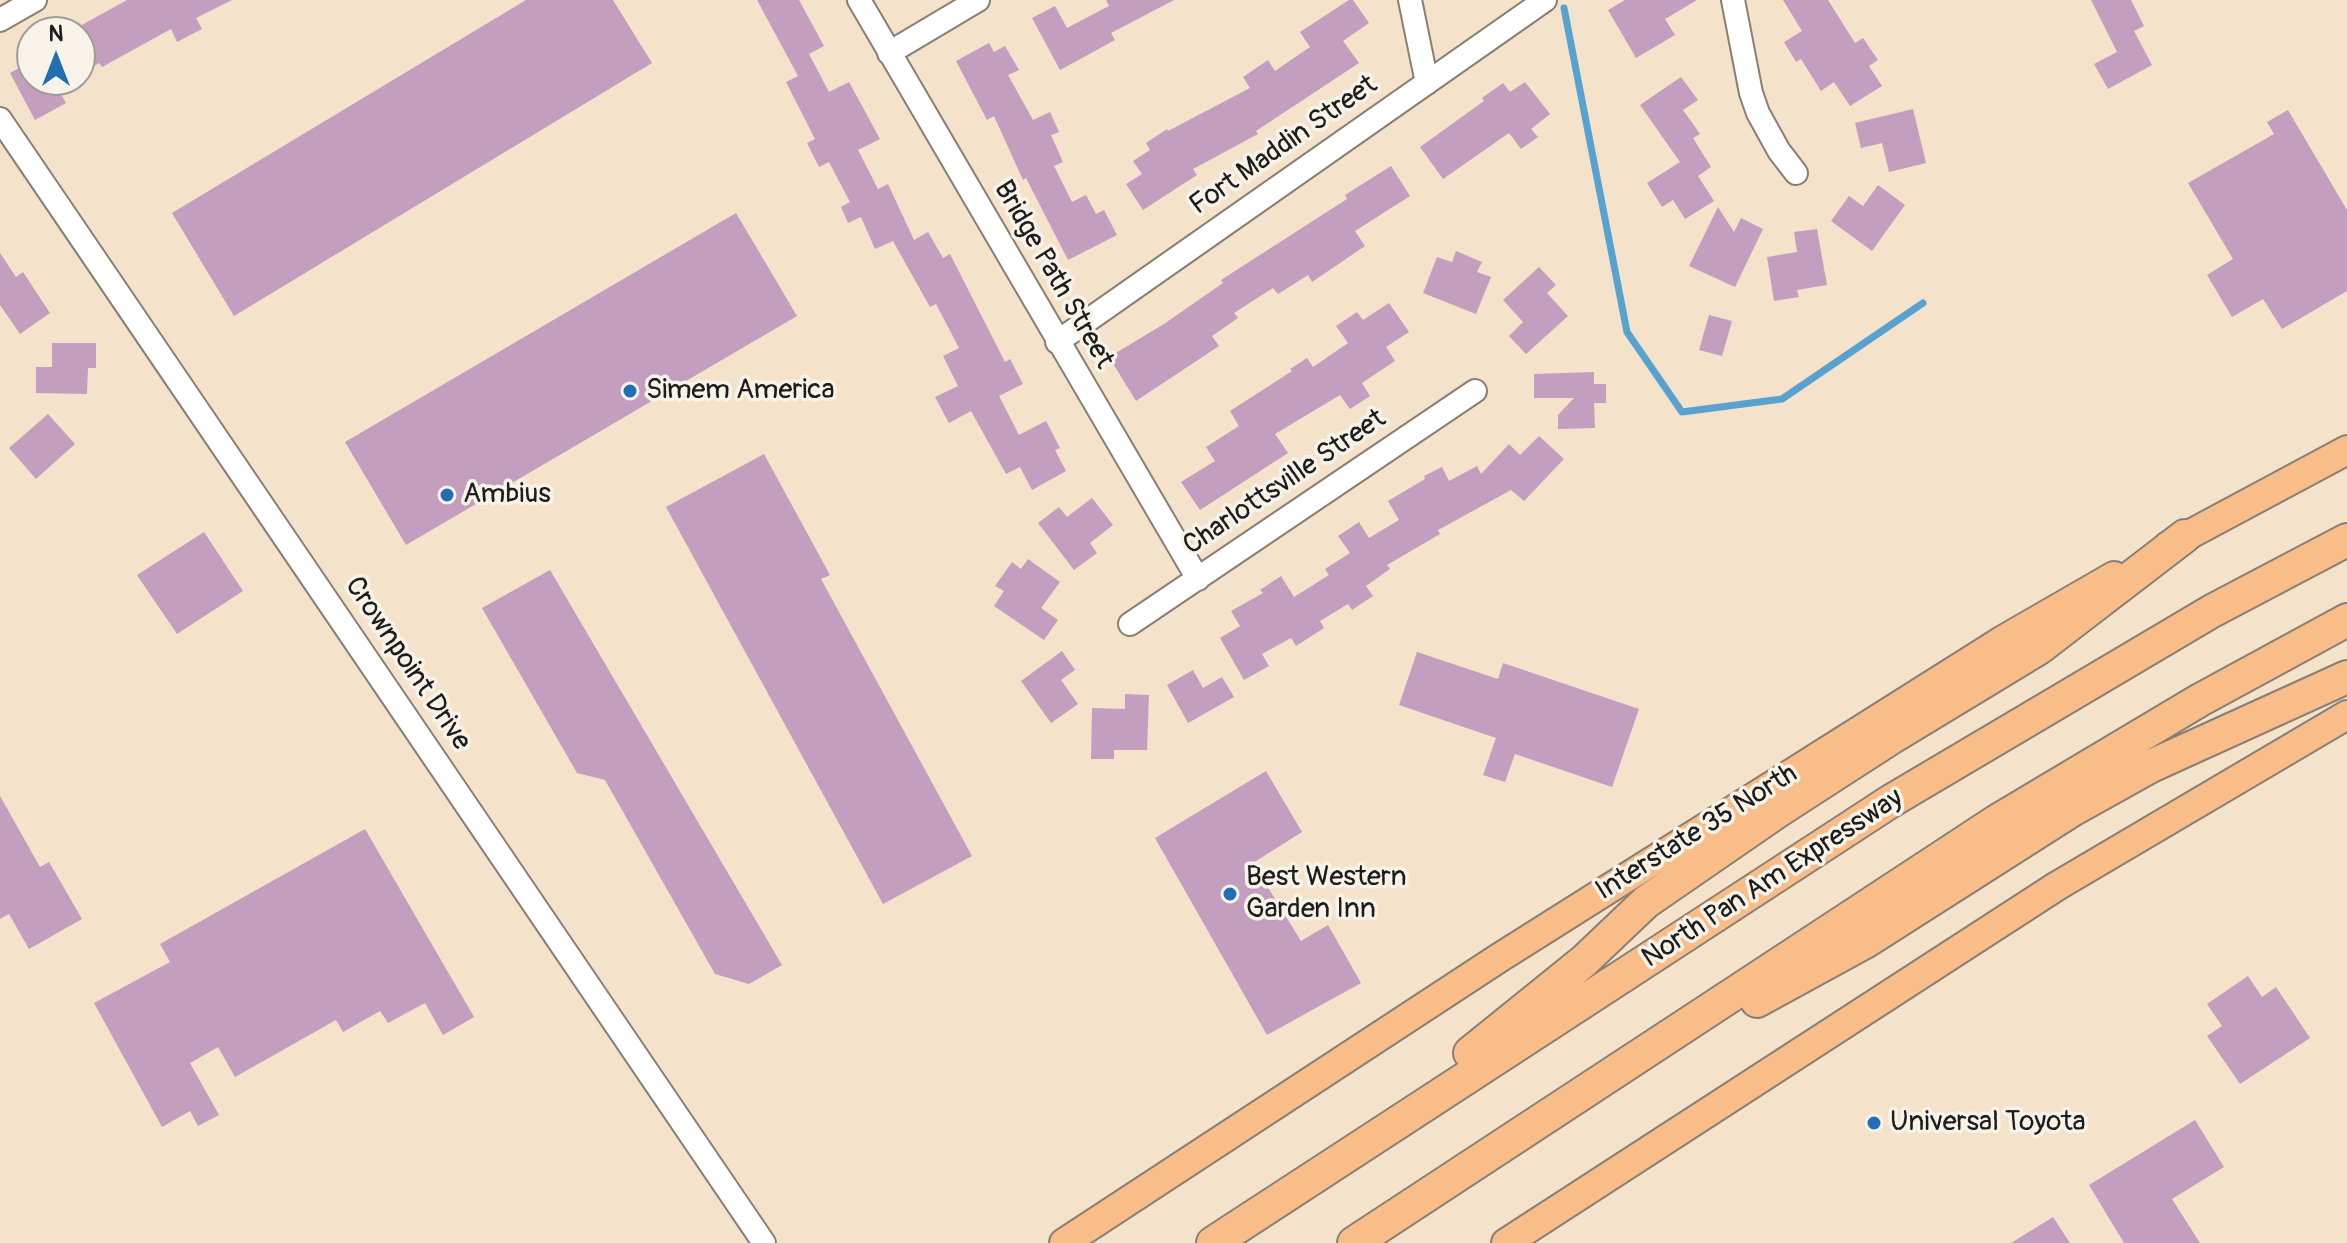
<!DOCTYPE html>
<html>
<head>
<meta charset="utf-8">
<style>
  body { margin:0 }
  #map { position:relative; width:2347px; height:1243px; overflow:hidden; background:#f4e2cb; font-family:Pangolin,sans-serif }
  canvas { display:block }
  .north { position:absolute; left:16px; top:16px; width:80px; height:80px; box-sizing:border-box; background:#f7f3e8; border:2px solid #9f9d96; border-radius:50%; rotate:0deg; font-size:22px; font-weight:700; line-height:32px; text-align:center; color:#1c1c1c }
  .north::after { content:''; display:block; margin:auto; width:28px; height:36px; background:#1f6fb2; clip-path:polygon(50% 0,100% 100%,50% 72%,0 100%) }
</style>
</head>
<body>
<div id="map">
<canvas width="2347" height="1243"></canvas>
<div class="north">N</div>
</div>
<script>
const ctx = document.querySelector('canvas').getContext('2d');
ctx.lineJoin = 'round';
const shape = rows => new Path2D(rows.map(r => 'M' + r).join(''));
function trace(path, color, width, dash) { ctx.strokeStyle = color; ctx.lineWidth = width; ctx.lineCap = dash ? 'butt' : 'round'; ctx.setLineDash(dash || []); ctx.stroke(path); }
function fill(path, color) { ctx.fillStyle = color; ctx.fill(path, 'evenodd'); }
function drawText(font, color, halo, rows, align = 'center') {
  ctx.font = font + ' Pangolin,sans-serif'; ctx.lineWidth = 7; ctx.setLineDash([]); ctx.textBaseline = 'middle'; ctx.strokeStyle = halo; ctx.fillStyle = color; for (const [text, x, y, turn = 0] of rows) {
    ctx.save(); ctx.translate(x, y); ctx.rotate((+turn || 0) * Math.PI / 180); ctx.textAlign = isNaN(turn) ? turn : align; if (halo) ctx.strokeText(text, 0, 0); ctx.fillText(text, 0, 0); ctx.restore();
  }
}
trace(shape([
  [1564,8,1627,332,1682,412,1782,399,1923,303]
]), '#58a2cf', 7);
fill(shape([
  [127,0,232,0,196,18,202,29,177,42,171,29,102,67,99,63,80,74,80,26],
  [526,0,613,0,652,63,234,316,172,213],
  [757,0,799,0,824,46,809,54,829,92,849,82,880,139,858,150,878,189,888,184,914,240,928,232,943,258,950,254,1005,362,1010,359,1023,384,999,396,1019,435,1046,421,1060,448,1055,450,1066,471,1032,490,1020,467,1006,474,971,411,949,423,935,397,958,386,943,356,959,348,936,304,930,307,893,241,875,249,861,217,848,223,841,207,850,202,829,162,819,167,807,143,815,139,786,82,798,76],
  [1106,0,1174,0,1111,33,1115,40,1060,70,1032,18,1055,6,1067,28,1109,6],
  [1349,0,1353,0,1369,23,1343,41,1359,63,1256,131,1258,134,1193,169,1197,175,1143,210,1126,184,1142,174,1133,161,1150,150,1146,143,1167,129,1168,131,1250,88,1243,77,1268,60,1275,71,1310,47,1300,32],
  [1625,0,1697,0,1665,19,1675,35,1636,58,1608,10],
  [1783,0,1828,0,1855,43,1863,38,1878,60,1869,66,1882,86,1850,106,1834,82,1821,91,1801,59,1796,62,1784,42,1802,31],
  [2091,0,2131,0,2144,26,2134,31,2152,65,2108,89,2094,64,2117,52],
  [989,43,994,52,1005,46,1019,70,1008,75,1033,120,1050,112,1059,132,1051,135,1063,162,1054,166,1072,202,1086,195,1096,214,1104,210,1117,235,1068,260,1026,178,1023,180,994,116,987,120,956,61],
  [32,61,32,80,53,80,66,103,35,120,10,73],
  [1681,77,1698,100,1683,110,1700,134,1693,138,1711,167,1698,176,1714,201,1685,219,1673,200,1662,207,1647,183,1680,162,1640,105],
  [1525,82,1550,114,1531,129,1538,137,1521,149,1509,133,1443,179,1420,147,1484,101,1482,98,1503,83,1510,92],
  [1913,109,1926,163,1889,172,1882,143,1861,148,1855,123],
  [2288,110,2347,210,2347,291,2282,329,2263,299,2232,317,2207,275,2233,259,2188,183,2274,134,2267,122],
  [1391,166,1410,196,1355,231,1365,246,1312,282,1308,275,1278,294,1273,288,1234,313,1238,318,1212,336,1219,346,1136,401,1109,357,1164,324,1223,283,1221,280,1347,199,1345,195],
  [1878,185,1905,205,1872,251,1831,221,1849,196,1863,206],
  [1718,207,1734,232,1741,218,1763,229,1735,287,1689,266],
  [736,213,797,316,406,545,345,442],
  [1817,229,1827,285,1797,290,1799,297,1774,301,1767,257,1797,252,1794,232],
  [1456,251,1482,262,1477,272,1491,277,1476,314,1423,293,1437,257,1452,262],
  [0,253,16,277,23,272,50,313,20,334,0,305],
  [1539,267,1556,285,1547,293,1568,316,1526,354,1509,336,1523,322,1503,300],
  [1389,303,1409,332,1386,347,1395,361,1362,383,1370,396,1350,409,1340,395,1275,434,1288,453,1200,510,1181,482,1215,461,1206,447,1239,426,1230,411,1292,371,1290,369,1307,358,1313,367,1348,343,1336,326,1357,312,1363,320],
  [1709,315,1732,321,1722,356,1699,350],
  [52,343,96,343,96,368,88,368,87,394,36,393,36,367,52,367],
  [1594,372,1594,384,1606,384,1606,403,1594,403,1595,428,1558,429,1558,415,1574,398,1534,398,1534,374],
  [48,414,75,444,36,479,9,448],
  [1539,436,1564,459,1524,501,1511,490,1438,530,1440,534,1387,565,1390,569,1366,586,1373,596,1352,610,1348,604,1320,621,1324,628,1296,646,1291,638,1262,654,1269,666,1244,680,1220,638,1240,626,1231,611,1263,593,1260,590,1281,576,1294,597,1329,575,1325,569,1350,553,1338,536,1359,522,1369,538,1399,520,1388,501,1425,479,1424,476,1442,467,1449,481,1477,466,1481,474,1509,444,1520,455],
  [764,454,830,575,821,579,972,856,883,904,666,507],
  [1092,498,1113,525,1090,543,1097,553,1074,570,1038,523,1059,507,1067,517],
  [204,532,243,591,177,634,137,575],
  [1028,559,1060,582,1041,608,1058,620,1044,640,994,606,1004,591,995,586,1012,562,1021,569],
  [550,570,782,965,749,984,715,974,605,780,577,773,482,608],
  [1062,651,1075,670,1061,680,1078,704,1051,723,1021,681],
  [1417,652,1498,679,1503,663,1639,709,1612,787,1515,754,1505,782,1483,775,1496,738,1399,705],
  [1193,670,1203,688,1222,677,1234,697,1188,723,1167,685],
  [1125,694,1149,695,1147,750,1114,750,1114,759,1091,759,1092,708,1125,709],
  [1266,771,1302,832,1253,863,1301,941,1328,925,1361,983,1267,1035,1155,838],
  [0,796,40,867,49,862,82,919,29,949,9,914,0,919],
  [365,829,474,1017,443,1035,425,1003,388,1023,380,1011,343,1032,336,1020,235,1077,218,1047,190,1063,219,1115,198,1126,190,1111,162,1127,94,1003,170,962,160,944],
  [2248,976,2262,997,2276,987,2310,1038,2240,1084,2207,1036,2222,1026,2207,1004],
  [2195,1120,2224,1167,2172,1199,2200,1243,2124,1243,2089,1185],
  [2053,1217,2070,1243,2011,1243]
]), '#c39ebf');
const minor = shape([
  [859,0,1198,579],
  [1410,0,1427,83],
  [1733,0,1751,93,1758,113,1779,151,1796,173],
  [0,20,35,0],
  [889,53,978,0],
  [0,119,764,1243],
  [1057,342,1545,0],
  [1130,624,1475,391]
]);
const major = shape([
  [2168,546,2347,450],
  [1064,1243,1499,958,2003,640,2114,576],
  [1506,1243,2057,886,2347,715]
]);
const highway = shape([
  [1757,1001,1865,942,2072,810,2151,766,2347,677],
  [1470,1053,1584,961,1646,902,1778,811,1894,736,2039,648,2185,536],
  [1213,1243,1891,801,2212,611,2347,540],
  [1354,1243,1997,821,2200,700,2347,620]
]);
trace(minor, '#887f74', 26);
trace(major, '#887f74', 32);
trace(highway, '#887f74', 36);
trace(minor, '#fff', 22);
trace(major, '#f8bd89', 28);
trace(highway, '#f8bd89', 32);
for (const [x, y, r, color] of [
  [630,391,8,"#1f6fb2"],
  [447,495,8,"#1f6fb2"],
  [1230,894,8,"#1f6fb2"],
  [1874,1123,8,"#1f6fb2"]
]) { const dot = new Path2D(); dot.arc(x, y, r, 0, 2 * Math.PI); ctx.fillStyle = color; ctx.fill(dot); trace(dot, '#f7f3e8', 3); }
drawText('28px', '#1c1c1c', '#f7f3e8', [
  ["Fort Maddin Street",1284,146,-35],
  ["Bridge Path Street",1053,275,60],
  ["Charlottsville Street",1285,483,-34],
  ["Crownpoint Drive",407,664,56],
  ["Interstate 35 North",1697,833,-32],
  ["North Pan Am Expressway",1773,879,-33]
]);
drawText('28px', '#1c1c1c', '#f7f3e8', [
  ["Simem America",646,391],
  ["Ambius",463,495],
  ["Best Western",1246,878],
  ["Garden Inn",1246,910],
  ["Universal Toyota",1890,1123]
], 'left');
</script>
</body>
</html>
